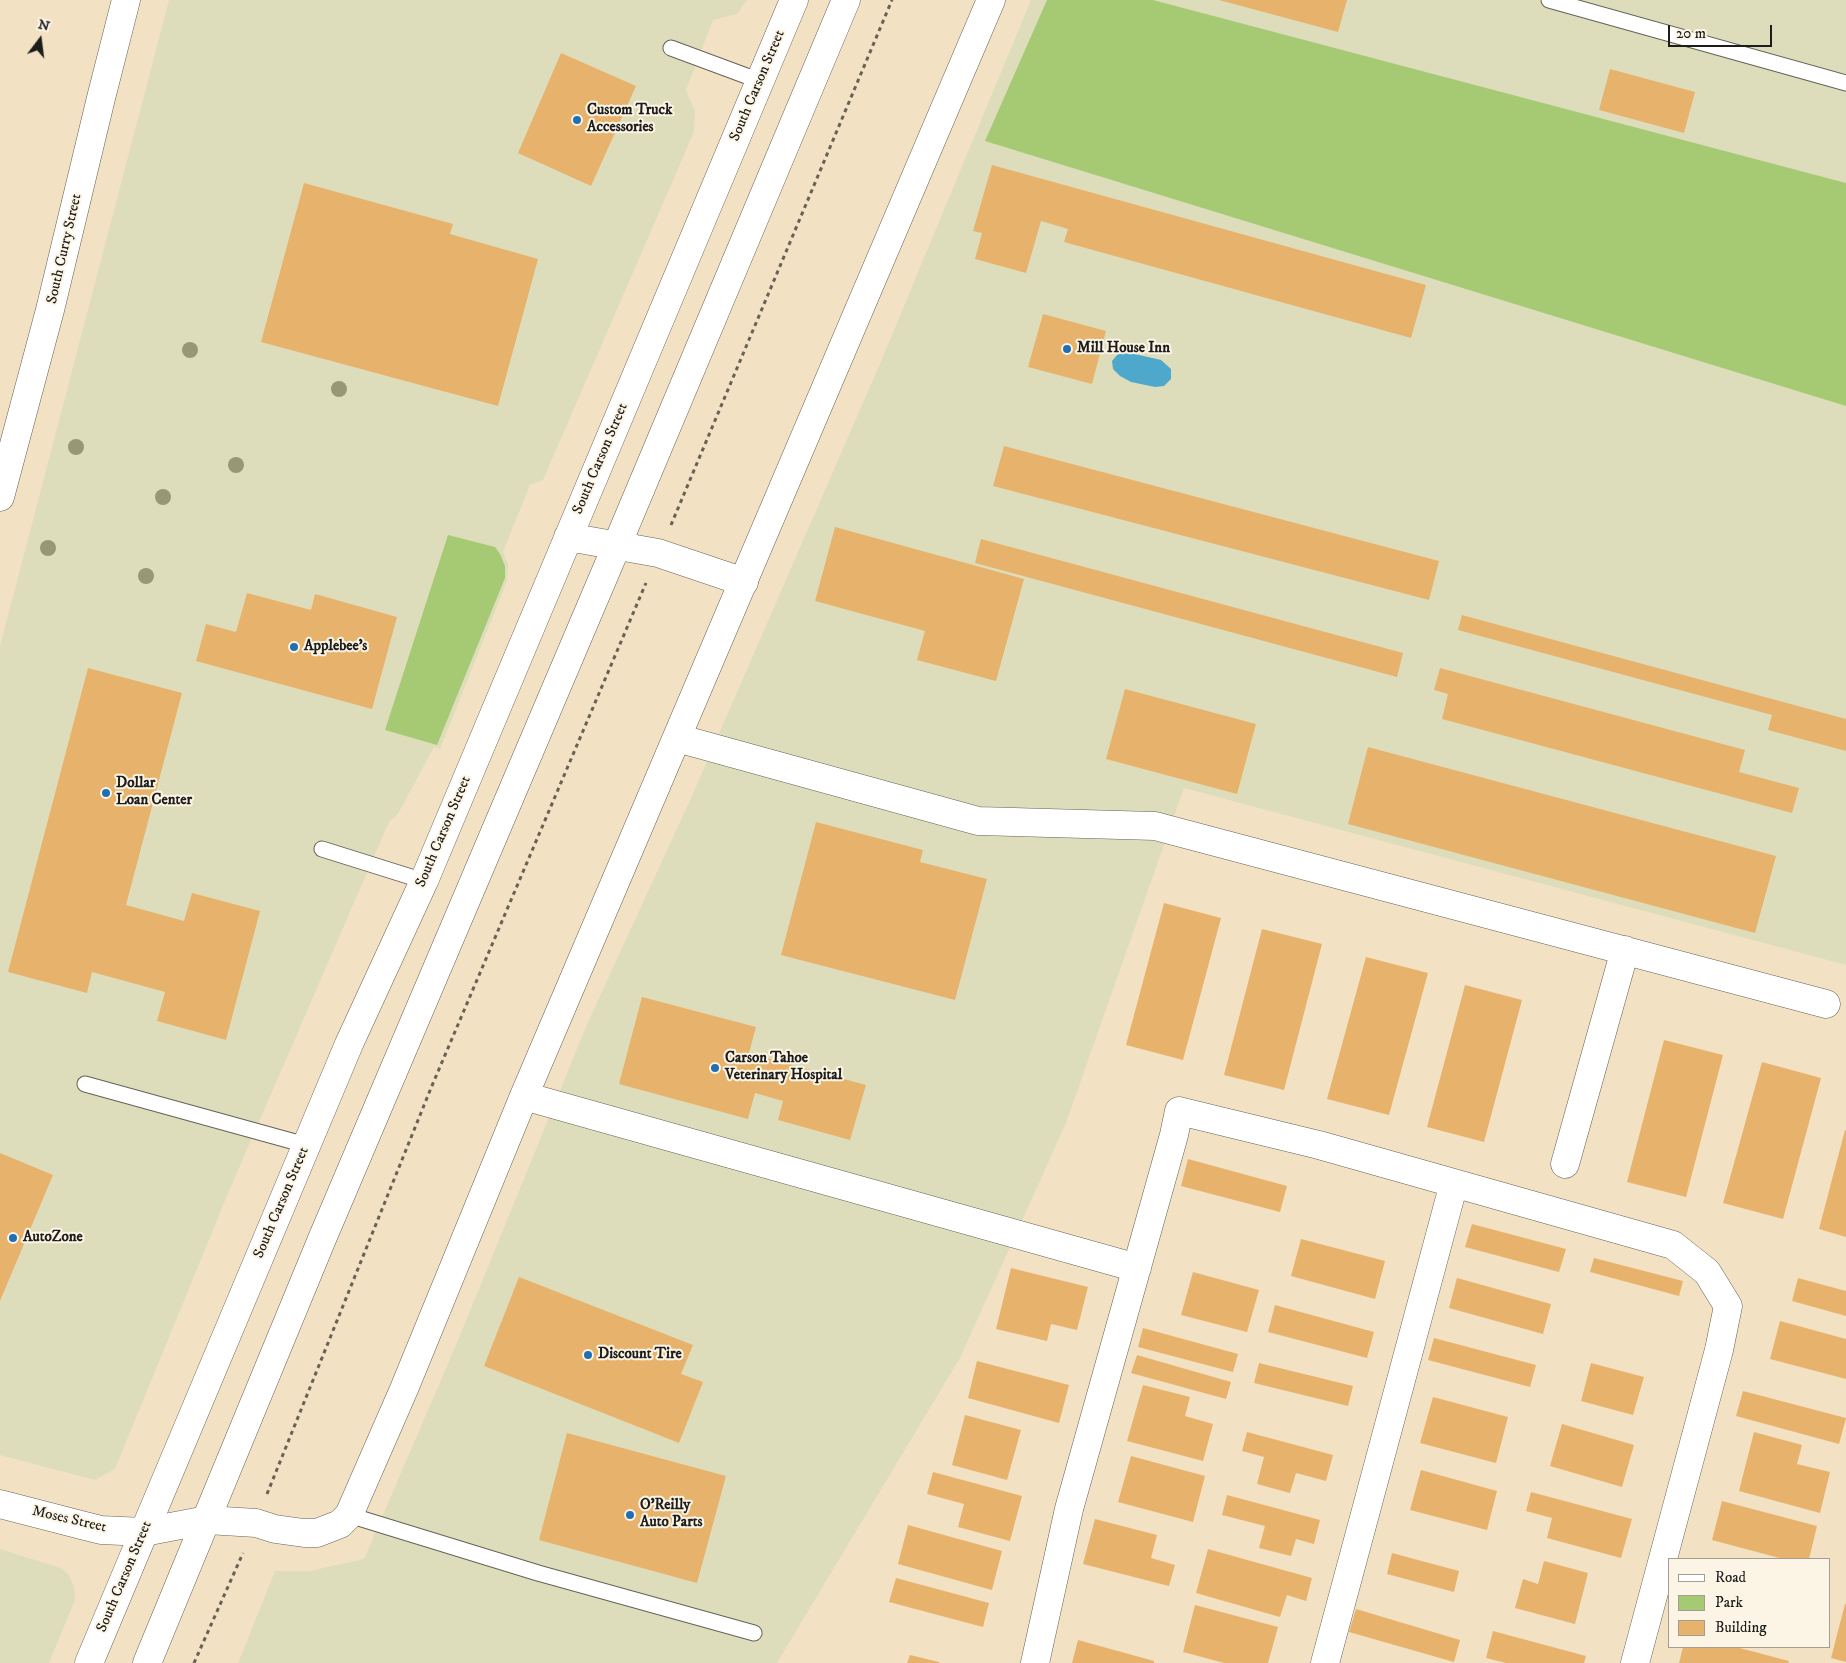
<!DOCTYPE html>
<html>
<head>
<meta charset="utf-8">
<style>
  body { margin:0 }
  #map { position:relative; width:1846px; height:1663px; overflow:hidden; background:#f2e2c3; font-family:"IM FELL DW Pica",serif }
  canvas { display:block }
  .legend { position:absolute; left:1668px; top:1558px; width:162px; height:90px; box-sizing:border-box; background:#fcf5e5; border:1px solid #a29e95; margin:0; padding:6px 9px; list-style:none; font-size:15px; color:#1c1c1c }
  .legend li { display:flex; align-items:center; gap:10px; height:25px }
  .legend b { width:25px; border:1px solid #a29e95 }
  .north { position:absolute; left:15px; top:15px; width:50px; height:50px; -webkit-text-stroke:4px #fcf5e5; paint-order:stroke; rotate:15deg; font-size:14px; font-weight:700; line-height:20px; text-align:center; color:#1c1c1c }
  .north::after { content:''; display:block; margin:auto; width:18px; height:22px; background:#1c1c1c; clip-path:polygon(50% 0,100% 100%,50% 72%,0 100%) }
  .scale { position:absolute; left:1668px; top:25px; width:104px; height:22px; box-sizing:border-box; border:2px solid #1c1c1c; border-top:0; padding-left:6px; font-size:15px; line-height:18px; white-space:nowrap; color:#1c1c1c; -webkit-text-stroke:4px #fcf5e5; paint-order:stroke }
</style>
</head>
<body>
<div id="map">
<canvas width="1846" height="1663"></canvas>
<ul class="legend">
<li><b style="height:6px;background:#fff"></b>Road</li>
<li><b style="height:14px;background:#a6ca74"></b>Park</li>
<li><b style="height:14px;background:#e7b36c"></b>Building</li>
</ul>
<div class="north">N</div>
<div class="scale">20 m</div>
</div>
<script>
const ctx = document.querySelector('canvas').getContext('2d');
ctx.lineJoin = 'round';
function fill(path, color) { ctx.fillStyle = color; ctx.fill(path, 'evenodd'); }
const shape = rows => new Path2D(rows.map(r => 'M' + r).join(''));
function trace(path, color, width, dash) { ctx.strokeStyle = color; ctx.lineWidth = width; ctx.lineCap = dash ? 'butt' : 'round'; ctx.setLineDash(dash || []); ctx.stroke(path); }
function drawText(font, color, halo, rows, align = 'center') {
  ctx.font = font + ' "IM FELL DW Pica",serif'; ctx.lineWidth = 4; ctx.setLineDash([]); ctx.textBaseline = 'middle'; ctx.strokeStyle = halo; ctx.fillStyle = color; for (const [text, x, y, turn = 0] of rows) {
    ctx.save(); ctx.translate(x, y); ctx.rotate((+turn || 0) * Math.PI / 180); ctx.textAlign = isNaN(turn) ? turn : align; if (halo) ctx.strokeText(text, 0, 0); ctx.fillText(text, 0, 0); ctx.restore();
  }
}
fill(shape([
  [169,0,747,0,737,14,713,20,686,90,695,111,694,132,543,480,530,485,503,552,508,564,507,581,440,749,434,747,398,814,389,822,229,1191,115,1469,95,1480,0,1455,0,646],
  [1031,0,1846,0,1846,965,1184,788,1066,1123,960,1358,777,1663,238,1663,275,1571,310,1571,364,1559,456,1345,588,1022,691,798,882,359],
  [0,1549,61,1568,69,1575,74,1587,75,1600,49,1663,0,1663]
]), '#deddbb');
fill(shape([
  [1047,0,1153,0,1846,183,1846,406,985,141],
  [448,535,495,547,500,554,505,566,505,578,437,745,385,730]
]), '#a6ca74');
fill(shape([
  [1126,352,1161,360,1171,369,1171,379,1164,386,1155,387,1131,382,1120,376,1113,369,1112,361,1118,354]
]), '#4da8cb');
fill(shape([
  [1219,0,1347,0,1338,32],
  [561,53,636,86,591,186,518,153],
  [1610,69,1695,92,1684,133,1599,110],
  [992,165,1426,285,1411,338,1064,242,1068,229,1041,221,1026,273,975,259,982,233,973,231],
  [304,183,453,224,450,234,538,259,498,406,261,342],
  [1043,314,1106,331,1092,384,1028,367],
  [1004,446,1439,561,1429,600,993,486],
  [835,527,1024,579,996,681,917,660,925,631,815,601],
  [981,539,1403,653,1397,677,975,563],
  [247,593,311,610,315,594,397,617,372,709,196,661,206,624,236,632],
  [1462,615,1846,719,1846,751,1768,730,1772,715,1458,630],
  [88,668,182,693,126,905,184,921,192,893,260,911,226,1040,157,1021,165,992,92,972,87,993,8,972],
  [1440,668,1745,750,1739,772,1799,788,1792,813,1442,719,1448,694,1434,690],
  [1125,689,1256,724,1237,794,1106,759],
  [1368,747,1776,856,1755,933,1348,824],
  [816,822,923,850,920,862,987,879,955,1000,781,955],
  [1164,903,1221,918,1183,1060,1126,1045],
  [1262,929,1322,944,1284,1090,1224,1075],
  [1366,957,1428,973,1389,1115,1327,1099],
  [1465,985,1522,1000,1484,1142,1427,1127],
  [642,997,756,1027,749,1053,866,1085,850,1140,778,1120,783,1101,755,1093,748,1119,619,1084],
  [1664,1040,1723,1055,1686,1197,1627,1182],
  [1762,1062,1821,1078,1783,1219,1723,1203],
  [1845,1130,1846,1131,1846,1237,1819,1229],
  [0,1153,53,1175,0,1301],
  [1188,1159,1287,1186,1280,1212,1181,1186],
  [1472,1224,1566,1249,1559,1272,1465,1247],
  [1301,1239,1385,1261,1375,1299,1291,1276],
  [1594,1258,1683,1281,1679,1296,1590,1272],
  [1011,1268,1088,1287,1077,1330,1051,1324,1047,1341,996,1329],
  [1193,1272,1259,1290,1247,1332,1181,1315],
  [519,1277,693,1345,681,1374,703,1382,679,1443,484,1366],
  [1457,1278,1551,1304,1543,1334,1449,1308],
  [1798,1278,1846,1291,1846,1316,1792,1301],
  [1275,1305,1374,1332,1367,1358,1268,1332],
  [1780,1321,1846,1339,1846,1379,1770,1359],
  [1143,1328,1238,1354,1233,1372,1138,1347],
  [1434,1338,1536,1365,1530,1387,1428,1360],
  [1137,1355,1231,1382,1226,1399,1131,1373],
  [977,1361,1069,1385,1059,1423,968,1398],
  [1259,1363,1353,1386,1348,1406,1254,1383],
  [1591,1363,1644,1377,1633,1415,1581,1401],
  [1143,1385,1190,1397,1185,1416,1213,1424,1203,1461,1127,1441],
  [1743,1391,1846,1418,1839,1444,1736,1416],
  [1433,1397,1508,1417,1496,1463,1420,1443],
  [965,1415,1021,1430,1007,1480,952,1465],
  [1562,1424,1634,1445,1622,1487,1550,1466],
  [1247,1432,1333,1455,1326,1481,1296,1473,1290,1493,1257,1484,1264,1457,1242,1451],
  [1754,1432,1802,1445,1797,1464,1830,1472,1820,1513,1739,1491],
  [567,1433,726,1476,697,1583,539,1540],
  [1131,1456,1205,1476,1193,1522,1118,1502],
  [1421,1470,1497,1491,1487,1530,1410,1510],
  [933,1472,1022,1496,1010,1541,958,1527,964,1504,927,1494],
  [1531,1492,1632,1519,1621,1558,1547,1538,1552,1518,1526,1511],
  [1227,1495,1320,1520,1314,1544,1296,1539,1291,1556,1259,1548,1265,1526,1222,1515],
  [1722,1501,1817,1526,1809,1559,1783,1559,1712,1540],
  [1095,1519,1157,1535,1151,1558,1175,1565,1169,1586,1083,1564],
  [908,1525,1002,1551,992,1590,898,1564],
  [1208,1549,1312,1578,1306,1601,1287,1595,1280,1617,1196,1593],
  [1392,1553,1459,1571,1454,1592,1387,1574],
  [1544,1561,1588,1573,1575,1624,1515,1608,1523,1579,1538,1584],
  [896,1578,989,1603,983,1627,889,1602],
  [1845,1604,1846,1604,1846,1662,1831,1658],
  [1195,1605,1278,1627,1268,1663,1224,1663,1183,1652],
  [1356,1609,1460,1640,1454,1662,1349,1632],
  [1493,1631,1586,1656,1584,1663,1506,1663,1486,1658],
  [1078,1640,1154,1661,1154,1663,1072,1663],
  [1683,1647,1736,1647,1789,1661,1788,1663,1679,1663],
  [910,1655,939,1662,939,1663,907,1663]
]), '#e7b36c');
const service = shape([
  [1549,0,1846,83],
  [671,48,760,81],
  [322,849,424,881],
  [85,1084,306,1145],
  [349,1515,538,1573,754,1633]
]);
const minor = shape([
  [677,738,978,821,1155,826,1826,1004],
  [524,1096,1137,1268],
  [1565,1164,1625,950],
  [0,1504,85,1526,101,1530,144,1532,207,1520,256,1523,275,1529,304,1533,317,1533,340,1524,349,1515,404,1389,524,1096,991,0],
  [1035,1663,1069,1509,1174,1135,1179,1111,1319,1145,1673,1245,1707,1272,1728,1306,1719,1350,1635,1663],
  [1325,1663,1454,1183]
]);
const tertiary = shape([
  [0,497,50,310,101,98,126,0]
]);
const primary = shape([
  [568,537,658,553,744,582],
  [89,1663,349,1044,424,881,794,0],
  [147,1663,322,1239,617,545,846,0]
]);
trace(service, '#676156', 17);
trace(minor, '#676156', 29);
trace(tertiary, '#676156', 29);
trace(primary, '#676156', 29);
trace(shape([
  [671,525,892,0],
  [267,1494,431,1088,646,583],
  [194,1663,243,1553]
]), '#676156', 3, [4, 4]);
trace(service, '#fff', 15);
trace(minor, '#fff', 28);
trace(tertiary, '#fff', 28);
trace(primary, '#fff', 28);
ctx.fillStyle = '#979778';
for (const [x, y] of [
  [190,350],
  [339,389],
  [76,447],
  [236,465],
  [163,497],
  [48,548],
  [146,576]
]) { ctx.beginPath(); ctx.arc(x, y, 8, 0, 2 * Math.PI); ctx.fill(); }
for (const [x, y, r, color] of [
  [577,120,5,"#1f6fb2"],
  [1067,349,5,"#1f6fb2"],
  [294,647,5,"#1f6fb2"],
  [106,793,5,"#1f6fb2"],
  [715,1068,5,"#1f6fb2"],
  [13,1238,5,"#1f6fb2"],
  [588,1355,5,"#1f6fb2"],
  [630,1515,5,"#1f6fb2"]
]) { const dot = new Path2D(); dot.arc(x, y, r, 0, 2 * Math.PI); ctx.fillStyle = color; ctx.fill(dot); trace(dot, '#fcf5e5', 2); }
drawText('15px', '#1c1c1c', '#fcf5e5', [
  ["South Carson Street",758,86,-67],
  ["South Curry Street",65,249,-77],
  ["South Carson Street",601,459,-67],
  ["South Carson Street",444,832,-67],
  ["South Carson Street",282,1203,-67],
  ["Moses Street",69,1520,13],
  ["South Carson Street",125,1577,-67]
]);
drawText('bold 15px', '#1c1c1c', '#fcf5e5', [
  ["Custom Truck",587,111],
  ["Accessories",587,128],
  ["Mill House Inn",1077,349],
  ["Applebee's",304,647],
  ["Dollar",116,784],
  ["Loan Center",116,801],
  ["Carson Tahoe",725,1059],
  ["Veterinary Hospital",725,1076],
  ["AutoZone",23,1238],
  ["Discount Tire",598,1355],
  ["O'Reilly",640,1506],
  ["Auto Parts",640,1523]
], 'left');
</script>
</body>
</html>
